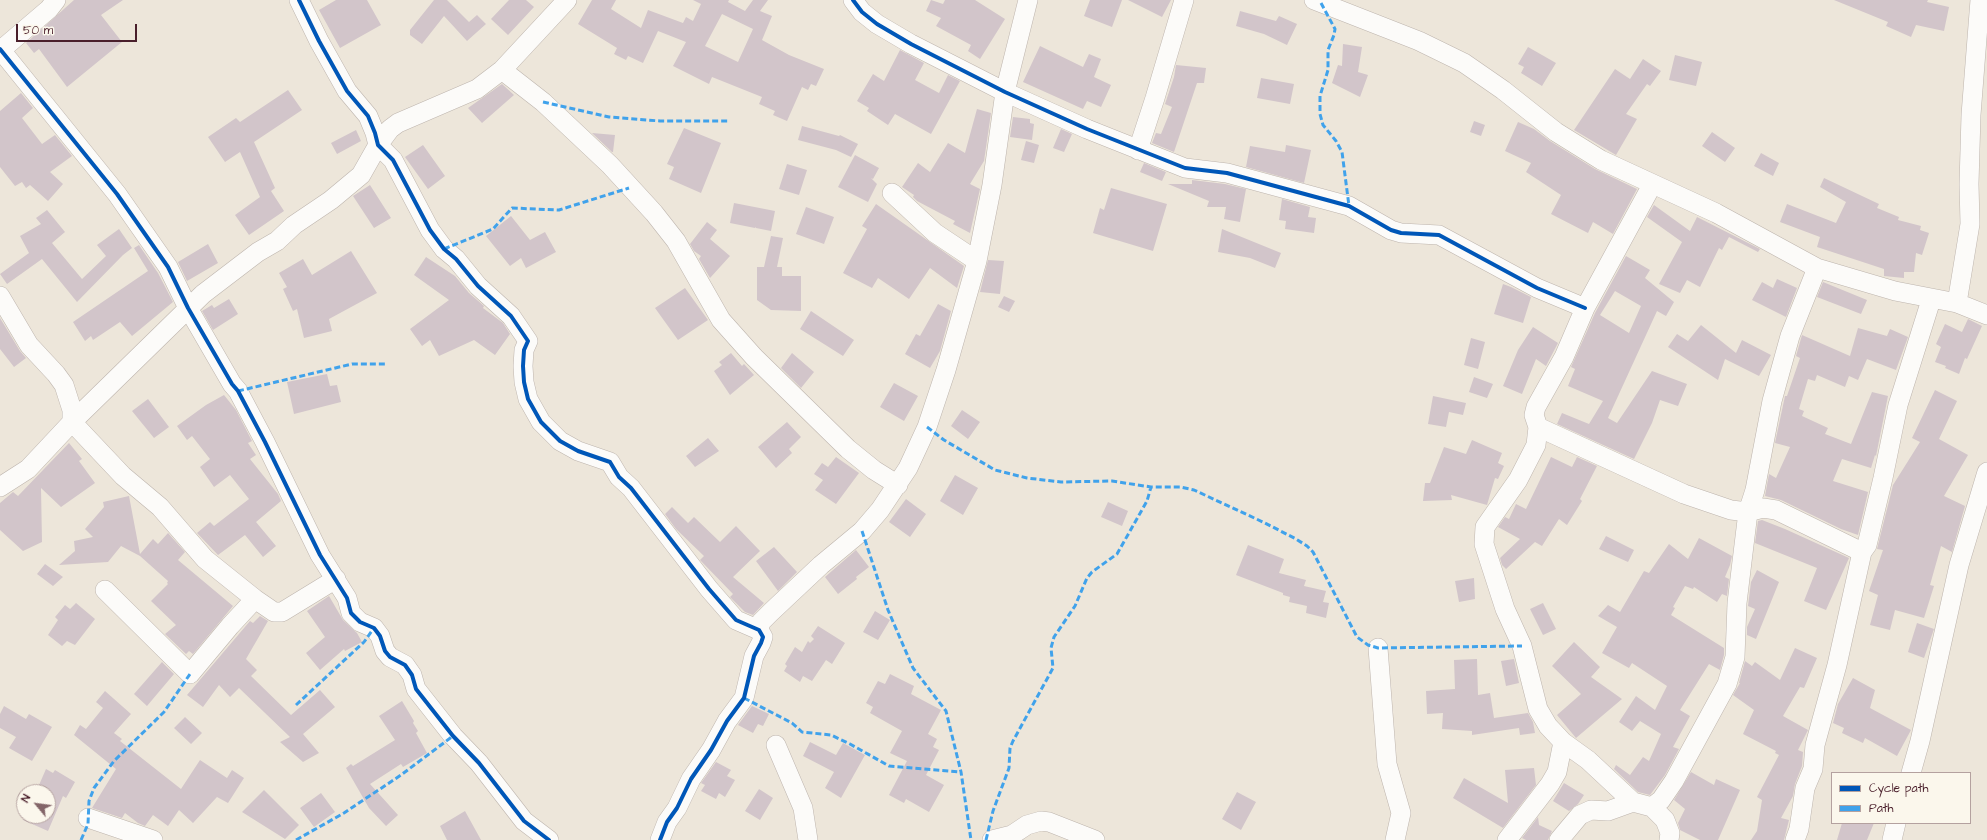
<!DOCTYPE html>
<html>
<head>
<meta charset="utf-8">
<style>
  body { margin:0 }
  #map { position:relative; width:1987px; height:840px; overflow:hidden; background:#ede6da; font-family:"Architects Daughter",sans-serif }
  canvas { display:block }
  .legend { position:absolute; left:1831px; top:772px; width:140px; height:52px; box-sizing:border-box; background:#fbf7ec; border:1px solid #b4a19f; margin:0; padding:5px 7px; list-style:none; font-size:12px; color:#4a1f2b }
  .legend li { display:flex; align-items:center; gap:8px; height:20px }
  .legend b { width:20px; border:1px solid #b4a19f }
  .north { position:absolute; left:16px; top:784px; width:40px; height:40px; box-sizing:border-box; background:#fbf7ec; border:1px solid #b4a19f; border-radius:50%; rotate:299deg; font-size:11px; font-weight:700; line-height:16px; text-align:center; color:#4a1f2b }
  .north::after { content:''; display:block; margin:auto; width:14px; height:18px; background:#836568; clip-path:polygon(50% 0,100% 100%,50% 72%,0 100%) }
  .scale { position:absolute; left:16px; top:24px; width:121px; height:18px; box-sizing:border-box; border:2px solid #4a1f2b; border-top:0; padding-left:5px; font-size:12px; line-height:14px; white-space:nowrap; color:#4a1f2b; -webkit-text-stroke:3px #fbf7ec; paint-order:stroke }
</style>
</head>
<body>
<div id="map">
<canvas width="1987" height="840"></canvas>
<ul class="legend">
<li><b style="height:5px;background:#0057b8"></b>Cycle path</li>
<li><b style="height:5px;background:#40a2eb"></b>Path</li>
</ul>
<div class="north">N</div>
<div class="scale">50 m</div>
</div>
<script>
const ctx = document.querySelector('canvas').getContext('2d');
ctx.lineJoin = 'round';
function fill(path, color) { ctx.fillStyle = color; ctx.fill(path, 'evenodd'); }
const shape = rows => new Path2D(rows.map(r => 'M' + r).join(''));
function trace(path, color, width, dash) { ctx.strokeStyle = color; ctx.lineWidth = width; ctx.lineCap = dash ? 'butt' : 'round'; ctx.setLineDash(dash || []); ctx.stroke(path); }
fill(shape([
  [74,0,123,0,101,15,122,42,67,87,39,49,34,53,26,43],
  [336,0,367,0,381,25,340,48,319,10],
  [434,0,447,0,469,22,477,15,486,24,467,41,444,16,422,44,410,35,410,30],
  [509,0,526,0,534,7,508,35,491,19],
  [592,0,616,0,611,9,641,28,648,10,683,23,686,17,693,21,701,4,693,0,729,0,728,2,745,11,753,0,768,0,760,11,772,16,762,40,789,55,824,69,816,86,811,84,808,90,802,87,787,121,773,115,775,111,759,104,762,97,712,77,709,84,673,66,686,42,658,31,643,63,628,56,626,60,614,54,617,48,578,24],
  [722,14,753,29,738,62,705,46],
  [931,0,943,4,945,0,975,0,1005,19,980,59,968,51,971,45,936,26,941,18,926,11],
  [1090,0,1122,0,1112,27,1084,16],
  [1128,0,1171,0,1162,17],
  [1834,0,1928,0,1927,2,1949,7,1944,31,1916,25,1911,37,1886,26,1888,22],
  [1240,11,1276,21,1279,16,1297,24,1287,45,1264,34,1236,26],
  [1343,44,1362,47,1358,72,1368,75,1360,97,1332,83,1338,65,1342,66],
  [1040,46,1083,67,1089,54,1101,59,1094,77,1111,85,1101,107,1087,101,1083,109,1023,82],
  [1528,47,1556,63,1542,86,1521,73,1524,67,1518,64],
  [900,50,924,63,915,80,939,93,948,75,960,81,931,134,895,114,888,125,867,111,869,108,857,101,873,74,884,81],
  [1675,55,1702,62,1696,86,1669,80],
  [1643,59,1661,71,1650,86,1647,84,1626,114,1637,119,1616,155,1574,130,1615,69,1630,79],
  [1176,65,1206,68,1204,83,1197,83,1174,152,1152,143,1156,133,1161,134,1172,107,1165,104,1174,77],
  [1261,78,1294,84,1290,104,1257,98],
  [502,84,514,95,482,123,468,108],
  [288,90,302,110,254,142,275,188,271,191,284,211,249,235,235,215,260,197,240,152,225,162,208,137,236,118,240,122],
  [21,93,33,108,22,118,42,144,55,135,72,156,50,172,63,184,48,201,30,185,26,188,22,182,15,186,0,167,0,111],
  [977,109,991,113,984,161,970,184,980,189,970,233,953,224,955,221,917,201,913,197,914,195,902,187,918,163,930,172,948,143,965,153],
  [1013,117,1030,119,1030,123,1034,124,1032,140,1010,137],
  [1474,121,1485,125,1481,136,1470,132],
  [1518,122,1534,129,1550,141,1595,169,1637,189,1613,234,1593,222,1588,233,1551,214,1561,195,1526,172,1531,163,1505,151],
  [802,126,839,136,840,135,858,144,851,157,836,150,798,140],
  [684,128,721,143,701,193,669,179,674,167,667,164],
  [1061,129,1072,134,1064,152,1053,148],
  [356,130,361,141,337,154,331,143],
  [1712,132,1735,148,1725,162,1702,146],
  [592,133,615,135,613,152,612,152],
  [1026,141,1039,145,1034,163,1021,160],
  [423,145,445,176,428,189,405,157],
  [1286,145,1311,150,1304,183,1246,167,1250,146,1285,152],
  [1761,153,1779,163,1773,176,1754,166],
  [855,155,879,168,873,179,871,178,877,184,868,202,838,187],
  [1144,163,1166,172,1162,181,1140,172],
  [787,164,807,170,799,195,779,189],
  [1824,178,1879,204,1877,208,1899,217,1898,220,1921,226,1920,230,1929,233,1922,255,1916,253,1914,272,1904,272,1904,278,1884,276,1884,269,1817,247,1820,237,1780,222,1787,204,1836,223,1846,202,1820,187],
  [1192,180,1225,184,1246,189,1240,222,1224,219,1226,207,1207,207,1209,201,1168,184,1192,184],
  [370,185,391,218,374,228,353,196],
  [1111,188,1167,204,1153,251,1093,233,1100,208,1104,210],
  [1282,199,1310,207,1308,217,1316,218,1314,233,1285,229,1286,221,1279,220],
  [734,203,775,211,771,231,756,228,756,227,755,228,730,223],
  [876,204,964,266,957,288,930,268,909,299,878,278,872,288,843,273,867,229,862,226],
  [1654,205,1690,231,1697,217,1760,249,1758,252,1729,237,1722,250,1719,248,1700,287,1687,280,1680,293,1659,284,1682,242,1647,217],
  [806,207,834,217,824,244,796,234],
  [47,210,65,232,52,243,82,279,106,256,97,245,119,229,132,248,123,255,77,302,42,259,7,284,0,274,29,253,20,236,41,224,36,218],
  [511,216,530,240,545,232,556,252,526,268,521,258,510,266,486,236],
  [707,222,717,230,710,239,730,256,710,278,699,259,701,256,694,251,690,244],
  [1222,229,1281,253,1275,268,1250,258,1218,252],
  [771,236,783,238,777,267,782,267,782,276,801,276,801,311,771,310,757,300,757,267,764,267],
  [208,244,218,263,187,281,178,262],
  [139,245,158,273,173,302,132,336,120,322,93,340,91,336,85,341,73,322,148,271,134,248],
  [351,251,377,293,329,319,332,331,304,338,297,309,293,311,283,289,287,287,279,273,303,259,312,275],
  [1626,256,1650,270,1645,278,1674,302,1666,316,1657,311,1608,418,1617,423,1652,371,1687,384,1678,406,1660,400,1652,423,1634,459,1557,424,1562,413,1589,424,1603,401,1568,386,1575,369,1571,367,1595,313],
  [1615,291,1641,306,1629,333,1600,315],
  [426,257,455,276,469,293,484,306,483,308,503,323,510,334,495,355,474,340,439,356,430,340,422,346,410,329,449,300,414,275],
  [988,260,1004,261,1000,294,980,292],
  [1777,279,1797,288,1786,317,1752,300,1762,282,1773,288],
  [1823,282,1867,300,1861,314,1817,297],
  [1503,284,1511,287,1531,297,1523,323,1494,314],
  [685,288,708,320,678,340,655,308],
  [1004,296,1015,301,1009,312,998,307],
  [229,299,238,314,213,330,202,311,212,305,214,308],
  [938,304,951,311,940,351,930,368,905,354,916,334,920,336],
  [811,311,854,340,843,356,800,329],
  [0,318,20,351,26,358,14,367,0,349],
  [1968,319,1982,326,1967,359,1965,358,1959,374,1945,368,1946,366,1935,362,1941,347,1936,344,1945,324,1962,332],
  [1701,325,1736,353,1742,340,1771,355,1759,376,1725,359,1718,380,1668,347,1677,334,1688,341],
  [1533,327,1558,343,1546,366,1536,359,1522,394,1503,386,1518,350],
  [1858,328,1887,336,1890,329,1908,337,1896,370,1867,359,1858,380,1849,376,1845,387,1817,375,1815,381,1808,379,1799,409,1804,411,1802,416,1828,428,1825,434,1851,444,1872,392,1888,396,1876,456,1875,455,1871,468,1842,459,1833,481,1868,492,1858,535,1841,529,1781,500,1765,496,1769,474,1776,478,1790,447,1775,443,1785,396,1787,396,1800,358,1796,356,1802,335,1850,356],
  [1471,338,1485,342,1478,369,1464,365],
  [731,353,742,366,744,364,754,375,730,395,714,371,722,365,719,362],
  [792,353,814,372,801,388,781,368],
  [327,374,330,386,337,385,341,402,294,414,287,382],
  [1474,377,1493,384,1487,398,1469,392],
  [894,383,918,396,904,421,880,407],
  [1935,390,1957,401,1939,439,1968,455,1944,496,1965,506,1952,552,1941,546,1930,585,1934,586,1924,618,1895,610,1890,630,1870,625,1878,595,1869,591,1883,550,1877,549,1893,485,1920,442,1912,438],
  [224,395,236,410,252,441,248,443,256,455,250,459,278,494,281,501,256,522,276,546,263,557,245,535,218,555,197,533,210,522,214,526,249,499,230,475,214,487,200,467,210,459,192,436,187,440,177,426,206,405],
  [1433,396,1466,403,1463,415,1449,412,1446,427,1428,424],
  [148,399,169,427,154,438,132,411],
  [962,410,980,422,968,439,951,426],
  [787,422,801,437,789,449,792,453,776,468,758,447],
  [708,438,719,451,695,467,686,456],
  [1472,440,1502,453,1498,463,1504,466,1498,479,1495,478,1487,505,1451,495,1452,500,1423,501,1425,483,1430,483,1444,447,1466,454],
  [69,443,82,459,79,461,95,483,61,507,41,488,42,542,23,551,0,530,0,503,13,492,18,496],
  [836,457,859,473,836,504,815,490,823,480,814,474,822,463,828,467],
  [1551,457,1572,467,1577,457,1597,466,1580,499,1582,501,1567,525,1559,519,1542,546,1535,542,1506,569,1502,565,1500,558,1520,539,1498,527,1505,517,1509,519,1516,504,1526,509],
  [955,475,978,488,963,515,940,501],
  [129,496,140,554,153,539,158,544,168,533,185,552,178,560,233,606,193,654,189,651,186,654,165,634,176,625,151,601,168,584,167,583,168,581,140,556,121,546,108,562,59,565,75,551,74,541,93,537,85,529,104,507,103,502],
  [906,499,926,514,910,537,889,522],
  [1108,502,1128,511,1122,526,1101,517],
  [672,507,688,523,694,517,720,542,736,526,760,551,733,577,764,603,753,615,745,612,730,597,733,594,700,560,704,556,676,529,665,514],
  [1762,520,1785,529,1849,558,1826,610,1804,601,1817,568,1755,543,1758,521],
  [1606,536,1634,550,1628,562,1599,549],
  [1699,538,1732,556,1730,565,1725,577,1729,579,1727,596,1722,594,1717,602,1694,587,1693,589,1685,586,1673,607,1675,608,1671,615,1724,648,1724,655,1720,670,1709,664,1680,710,1690,716,1673,747,1679,749,1665,775,1650,795,1638,792,1614,769,1616,765,1630,775,1643,757,1649,761,1661,734,1640,721,1632,731,1619,722,1636,696,1655,710,1667,686,1632,663,1629,668,1602,653,1617,627,1598,616,1608,605,1620,612,1644,571,1649,573,1669,544,1688,559],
  [1248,545,1284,559,1279,573,1306,580,1304,586,1326,591,1323,602,1329,603,1326,618,1306,613,1307,606,1289,602,1290,597,1283,595,1283,593,1236,575],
  [774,547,797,572,778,591,756,561],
  [856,550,869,567,856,577,857,579,838,594,825,577],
  [45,564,63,577,53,586,37,574],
  [1757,570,1779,582,1756,639,1747,635,1747,627,1755,609,1748,606,1751,582],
  [1474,578,1475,599,1459,602,1455,581],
  [329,596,343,620,357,633,362,642,345,651,344,649,320,670,306,653,325,637,307,611],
  [76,603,95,619,75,645,67,641,62,646,48,635,58,620,55,617,65,605,70,609],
  [1543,603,1556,629,1543,635,1530,609],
  [875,611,890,620,878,640,863,632],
  [260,616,268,621,246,659,257,670,251,676,291,715,320,690,335,707,303,734,319,753,303,762,280,742,290,737,239,688,230,697,219,685,203,707,187,695,250,621,253,623],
  [1917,623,1934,629,1924,658,1908,652],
  [818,626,845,643,832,664,826,660,812,681,803,676,800,682,784,671,787,666,785,664,795,647,802,652,808,641,810,643,814,639,811,636],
  [1574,642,1600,667,1591,677,1622,699,1576,738,1557,715,1581,694,1552,666],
  [1795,648,1817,658,1804,688,1800,687,1783,716,1808,730,1798,750,1803,752,1802,766,1795,784,1793,796,1781,818,1789,820,1784,840,1751,840,1757,831,1762,800,1757,797,1779,755,1775,753,1776,751,1743,734,1754,710,1733,695,1740,683,1739,683,1745,661,1752,666,1755,662,1780,680],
  [1477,659,1478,695,1490,693,1494,718,1528,713,1533,722,1535,733,1520,735,1519,728,1472,735,1472,731,1442,729,1443,713,1427,714,1426,691,1455,689,1454,660],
  [1514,659,1519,683,1506,686,1501,661],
  [162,662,174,674,147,706,134,694],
  [890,674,914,686,911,694,941,710,928,734,937,739,933,747,939,750,926,775,944,785,929,812,906,799,904,803,889,795,907,761,890,753,902,731,870,713,873,707,866,703,878,681,885,684],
  [1853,678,1875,690,1870,708,1911,730,1897,756,1865,738,1863,743,1842,733,1844,728,1833,723,1838,704],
  [105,691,131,714,114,733,122,739,120,741,181,789,200,760,227,778,232,770,244,778,228,803,217,797,193,823,179,810,168,826,153,815,145,826,138,823,125,813,122,818,92,808,116,769,74,735,80,725,86,729,103,708,96,702],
  [402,701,414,721,413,723,418,731,416,733,427,753,403,767,401,764,370,784,398,815,386,826,369,808,346,768,351,764,353,766,395,740,379,716],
  [4,706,26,719,29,714,52,727,32,761,9,748,16,737,0,728,0,714],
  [752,706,769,714,763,726,758,724,753,733,738,725],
  [185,717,202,733,191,744,174,728],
  [810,742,836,755,843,743,865,755,841,798,825,788,834,772,803,756],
  [716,762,731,770,727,776,735,780,725,797,719,793,716,799,701,791,705,785,701,783],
  [1534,768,1536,785,1503,828,1453,798,1464,778,1508,803,1505,770],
  [46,769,53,773,55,770,75,782,66,798,63,796,48,831,23,820,25,816,48,816,48,792,36,792],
  [1691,772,1714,785,1716,779,1740,790,1718,840,1700,840,1680,830,1678,823,1685,809,1674,800],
  [1564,783,1584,795,1578,804,1569,811,1553,801],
  [759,789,773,798,760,820,745,811],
  [264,790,299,825,285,839,242,812],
  [1237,792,1256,802,1241,830,1222,819],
  [321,793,335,812,314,827,300,808],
  [465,811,481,840,447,840,440,826],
  [1538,817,1539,825,1552,831,1548,840,1526,840,1522,838],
  [1842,823,1874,823,1867,840,1837,840]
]), '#d2c5ca');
const street = shape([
  [299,0,319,41,347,91,368,116,375,133,378,145,393,160,430,230,444,249,456,259,478,286,511,316,528,341,524,350,523,366,524,382,528,399,541,422,560,441,578,451,610,462,619,477,631,488,709,589,736,620,759,630,763,637,761,643,754,656,744,698,727,721,711,750,691,779,677,808,667,822,660,840],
  [853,0,862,12,877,24,911,44,1005,92,1087,129,1185,168,1227,173,1349,206,1391,230,1401,233,1439,235,1537,288,1585,308],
  [1314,0,1419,41,1464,63,1503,90,1556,132,1601,160,1716,213,1817,268,1895,291,1957,303,1987,315],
  [0,49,117,194,168,267,188,308,232,384,238,391,265,442,320,555,347,598,351,613,360,622,374,628,380,636,385,651,390,657,405,665,412,675,416,689,453,736,479,763,524,821,549,840],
  [1,50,49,9,56,0],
  [502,70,543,102,610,165,654,213,676,241,721,320,754,357,848,449,874,470,898,485],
  [1138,150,1155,98,1184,0],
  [1652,185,1585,308,1564,357,1536,407,1534,415,1538,427,1536,445,1518,480,1485,527,1484,544,1505,609,1522,646,1538,709,1548,726,1563,742,1588,760,1633,802,1652,807,1665,820,1670,833,1669,840],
  [892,193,935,233,977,261],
  [0,296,29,345,56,374,64,385,72,410,72,422,123,476,160,507,205,559,255,599,274,612,282,612,336,579],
  [1957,303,1970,224,1969,184,1971,115,1980,0],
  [1538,427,1684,494,1731,510,1748,512,1763,508,1776,510,1862,552],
  [0,487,28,469,72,422,203,294,258,252,277,241,294,225,331,200,361,175,378,145,390,129,398,123,477,89,502,70,567,0],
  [105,590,190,674,230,626,255,599],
  [759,630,761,622,771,612,821,565,862,531,880,510,908,468,927,427,946,370,977,261,992,185,1005,92,1028,0],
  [1378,648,1387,764,1401,813,1395,840],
  [776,745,803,808,808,840],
  [1911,773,1920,741,1959,565,1987,472],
  [1652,807,1661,800,1674,781,1727,684,1735,657,1737,603,1748,512,1755,490,1772,401,1790,336,1817,268],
  [88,818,153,840],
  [992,840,1012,835,1027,825,1041,821,1049,822,1095,840],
  [1507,840,1550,784,1557,772,1563,742],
  [1559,840,1580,815,1591,810,1608,811,1633,802],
  [1795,840,1799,829,1805,788,1813,769,1815,745,1837,665,1862,552,1867,545,1883,478,1898,405,1931,300],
  [1892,840,1896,823]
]);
trace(street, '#bdb4ad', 20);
trace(street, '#fcfbf9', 19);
trace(shape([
  [1321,3,1335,29,1334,35,1328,50,1328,70,1320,96,1320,114,1323,125,1336,141,1342,152,1349,206],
  [543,102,609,117,660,121,730,121],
  [444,249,493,229,512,208,559,210,629,188],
  [238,391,352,364,386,364],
  [927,427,944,440,995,470,1027,478,1061,482,1112,481,1151,487,1180,487,1194,490,1265,523,1296,539,1307,546,1313,552,1357,637,1368,645,1378,648,1522,646],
  [862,531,888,610,913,668,946,711,961,772,971,840],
  [744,698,792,723,802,732,831,735,850,744,889,766,961,772],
  [296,705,364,642,374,628],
  [81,840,88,824,89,801,94,788,114,761,164,712,190,674],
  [296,840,344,813,401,775,453,736],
  [986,840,993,811,1009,768,1010,748,1013,741,1053,668,1051,648,1054,637,1075,606,1087,578,1092,572,1117,554,1147,501,1151,487]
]), '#40a2eb', 3, [6, 3]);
trace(shape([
  [299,0,319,41,347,91,368,116,375,133,378,145,393,160,430,230,444,249,456,259,478,286,511,316,528,341,524,350,523,366,524,382,528,399,541,422,560,441,578,451,610,462,619,477,631,488,709,589,736,620,759,630,763,637,761,643,754,656,744,698,727,721,711,750,691,779,677,808,667,822,660,840],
  [853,0,862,12,877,24,911,44,1005,92,1087,129,1185,168,1227,173,1349,206,1391,230,1401,233,1439,235,1537,288,1585,308],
  [0,49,117,194,168,267,188,308,232,384,238,391,265,442,320,555,347,598,351,613,360,622,374,628,380,636,385,651,390,657,405,665,412,675,416,689,453,736,479,763,524,821,549,840]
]), '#0057b8', 4);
</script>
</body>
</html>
